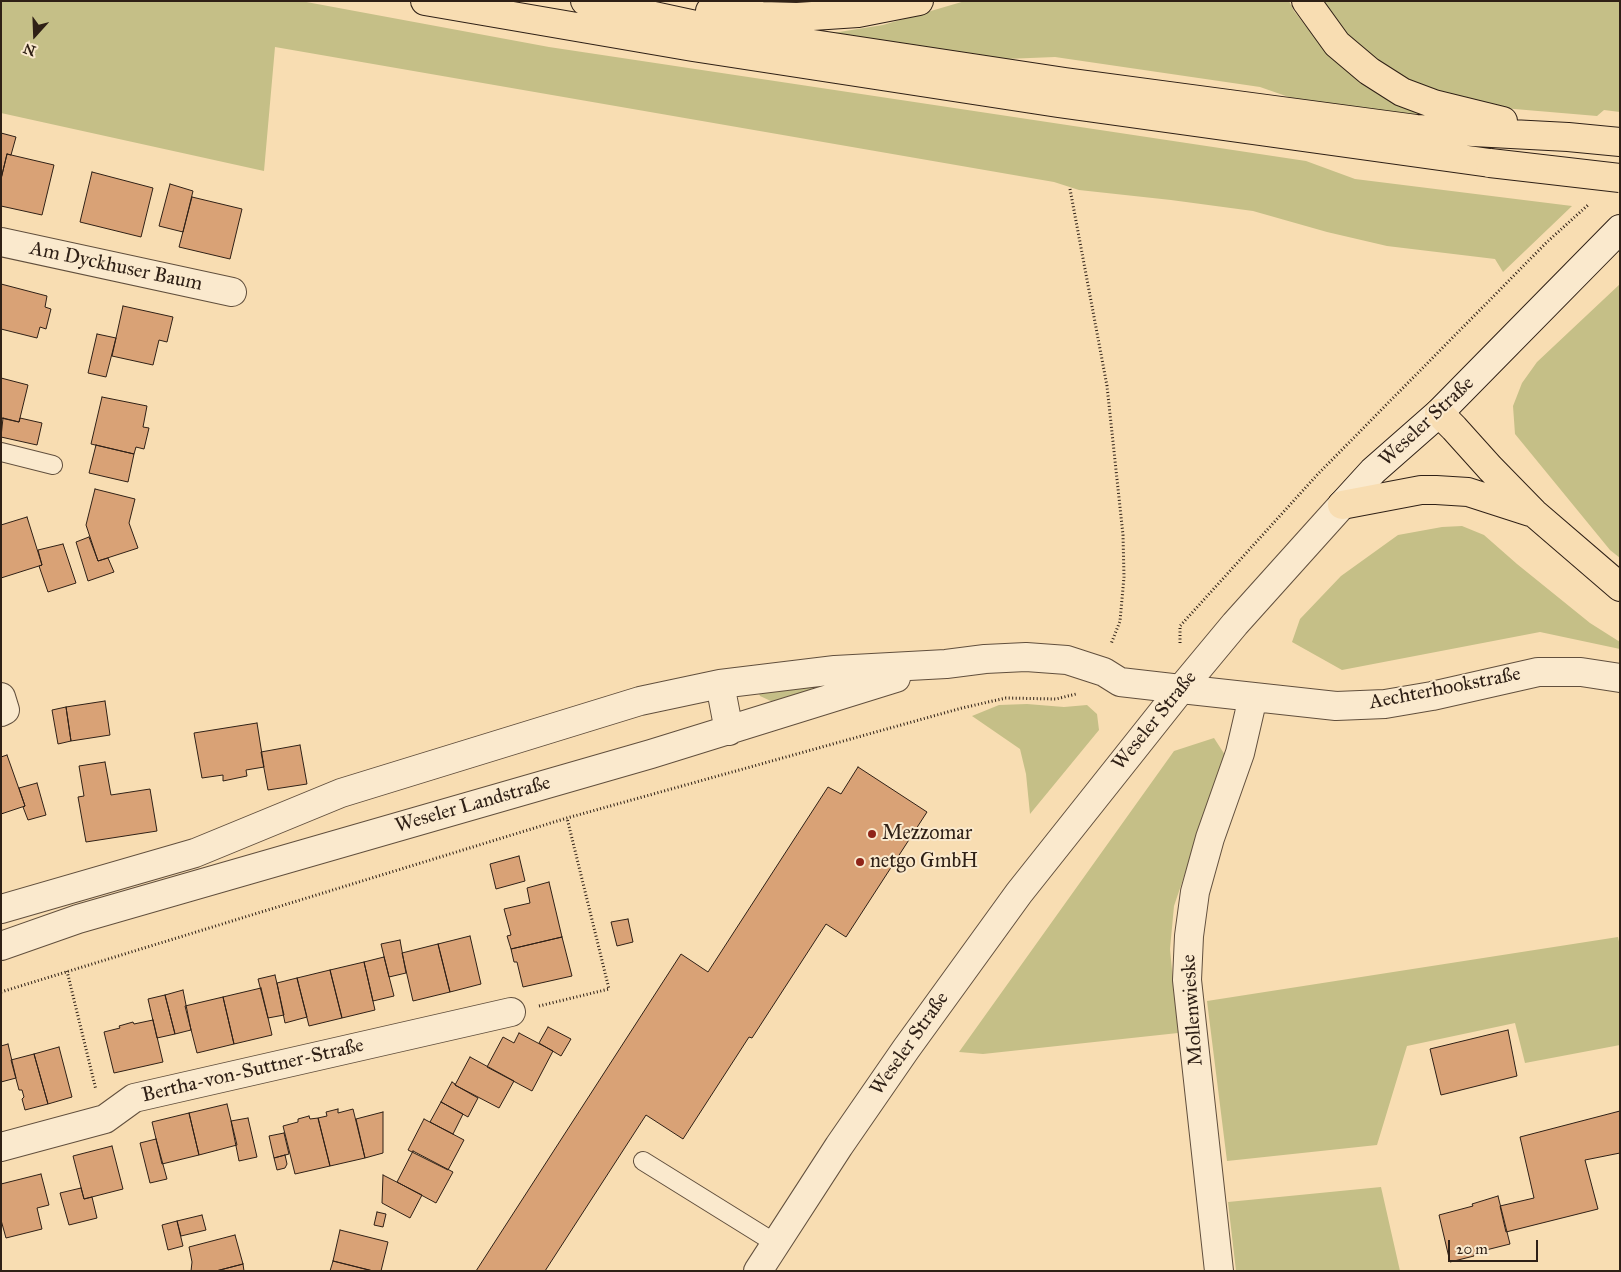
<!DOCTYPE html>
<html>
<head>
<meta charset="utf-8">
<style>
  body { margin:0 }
  #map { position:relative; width:1621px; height:1272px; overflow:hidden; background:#f8ddb2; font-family:"IM FELL Great Primer",serif }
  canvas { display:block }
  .frame { position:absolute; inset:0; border:2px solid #2f2016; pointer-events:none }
  .north { position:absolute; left:10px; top:10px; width:50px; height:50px; -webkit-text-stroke:4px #fae9cd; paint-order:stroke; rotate:200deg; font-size:14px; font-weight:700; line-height:20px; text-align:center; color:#2f2016 }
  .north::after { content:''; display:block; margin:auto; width:18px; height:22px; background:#2f2016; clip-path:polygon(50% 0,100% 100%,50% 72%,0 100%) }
  .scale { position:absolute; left:1448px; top:1240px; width:90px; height:22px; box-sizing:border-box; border:2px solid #2f2016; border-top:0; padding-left:6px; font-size:15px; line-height:18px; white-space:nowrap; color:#2f2016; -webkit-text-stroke:4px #fae9cd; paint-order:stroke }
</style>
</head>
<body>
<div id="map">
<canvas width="1621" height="1272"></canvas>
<div class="frame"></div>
<div class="north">N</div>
<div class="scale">20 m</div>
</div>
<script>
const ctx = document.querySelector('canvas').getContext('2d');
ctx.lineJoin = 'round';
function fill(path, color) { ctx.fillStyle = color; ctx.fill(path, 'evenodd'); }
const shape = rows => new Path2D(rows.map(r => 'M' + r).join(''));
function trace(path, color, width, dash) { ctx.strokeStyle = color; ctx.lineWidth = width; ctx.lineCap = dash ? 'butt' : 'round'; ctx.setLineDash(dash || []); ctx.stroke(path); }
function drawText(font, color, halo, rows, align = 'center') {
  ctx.font = font + ' "IM FELL Great Primer",serif'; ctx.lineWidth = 4; ctx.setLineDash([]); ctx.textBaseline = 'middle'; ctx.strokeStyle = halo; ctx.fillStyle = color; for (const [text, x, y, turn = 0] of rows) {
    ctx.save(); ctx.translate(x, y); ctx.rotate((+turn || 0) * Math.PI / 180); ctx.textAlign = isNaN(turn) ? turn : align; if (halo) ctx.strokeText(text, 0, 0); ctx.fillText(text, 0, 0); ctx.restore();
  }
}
fill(shape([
  [1,1,301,1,549,47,1306,161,1355,179,1572,206,1503,272,1495,259,1387,246,1327,232,1253,211,1171,200,1079,190,1054,182,275,47,264,171,1,113],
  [965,1,1289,1,1294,11,1330,57,1378,94,1427,118,1306,103,1260,87,1055,57,981,60,820,35,883,25],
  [1321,1,1620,1,1620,112,1604,110,1597,116,1479,106,1430,91,1383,67,1339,28],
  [1620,284,1620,558,1610,550,1515,434,1513,406,1522,383,1537,362],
  [1462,526,1484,535,1517,564,1590,623,1620,642,1620,649,1540,632,1342,670,1292,642,1300,619,1341,576,1398,535,1442,527],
  [837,679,840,686,773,702,760,696,757,689],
  [1027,704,1064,707,1087,705,1097,714,1099,730,1030,814,1026,774,1020,749,972,716,999,705],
  [1214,738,1225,755,1174,906,1170,949,1178,1033,983,1054,959,1052,1174,751],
  [1618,937,1620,946,1620,1045,1525,1063,1515,1023,1407,1046,1377,1145,1227,1161,1207,1001],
  [1381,1187,1400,1271,1236,1271,1228,1202]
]), '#c5bf87');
const building = shape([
  [1,133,16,137,11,155,7,154,1,179,1,133],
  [7,154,54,165,42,215,1,206,1,179,7,154],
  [92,172,153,188,141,237,80,222,92,172],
  [170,184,193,191,183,232,159,226,170,184],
  [192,197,242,209,230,259,179,247,192,197],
  [1,284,47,296,45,307,51,309,46,329,40,327,37,338,1,329,1,284],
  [123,306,173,317,167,342,159,340,153,365,112,356,123,306],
  [97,334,116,338,106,377,88,373,97,334],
  [1,378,28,385,19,422,1,418,1,378],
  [102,397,147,406,143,427,149,428,144,449,136,447,134,454,91,444,102,397],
  [3,418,19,422,20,418,42,423,37,445,1,437,3,418],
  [96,445,134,454,128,482,89,473,96,445],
  [95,489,135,499,129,523,138,548,98,561,86,525,95,489],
  [27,517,42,565,1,578,1,525,27,517],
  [89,537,98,561,108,558,114,572,88,581,76,542,89,537],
  [63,544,76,583,48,592,39,566,42,565,38,550,63,544],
  [105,701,110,735,71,741,66,707,105,701],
  [66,707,71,741,58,744,52,710,66,707],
  [257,723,264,767,246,770,247,776,223,781,223,775,202,778,194,733,257,723],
  [300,745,307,784,268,790,261,752,300,745],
  [7,755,25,806,1,814,1,757,7,755],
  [105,762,111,795,150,789,157,831,86,842,78,797,84,796,79,766,105,762],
  [858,767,927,812,846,937,826,924,752,1038,749,1037,683,1139,646,1115,545,1271,476,1271,681,954,708,972,828,787,841,794,858,767],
  [37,783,46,815,28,820,23,807,25,806,19,788,37,783],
  [519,856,525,881,496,889,490,864,519,856],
  [549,882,562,937,511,949,507,936,511,935,504,909,530,903,527,888,549,882],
  [628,919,633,942,617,946,611,922,628,919],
  [470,936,481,984,450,992,438,944,470,936],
  [562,937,572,976,523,987,517,962,514,962,511,949,562,937],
  [400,940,406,973,389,977,381,944,400,940],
  [438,944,450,992,413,1001,402,953,438,944],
  [384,957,394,996,373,1001,364,962,384,957],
  [364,962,375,1010,342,1018,330,970,364,962],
  [330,970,342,1018,309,1026,297,978,330,970],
  [275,975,284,1015,268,1018,258,979,275,975],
  [297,978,307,1017,285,1023,277,983,297,978],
  [261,988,272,1035,234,1044,223,997,261,988],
  [183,990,191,1030,175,1034,165,995,183,990],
  [165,995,175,1034,157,1038,148,999,165,995],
  [223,997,234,1044,197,1053,185,1006,223,997],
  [153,1020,163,1062,114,1073,104,1032,120,1028,119,1026,133,1022,134,1024,153,1020],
  [548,1027,571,1039,561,1056,539,1043,548,1027],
  [1508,1030,1517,1076,1441,1095,1430,1049,1508,1030],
  [519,1033,553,1051,532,1091,487,1067,503,1037,514,1043,519,1033],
  [8,1044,16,1078,1,1082,1,1046,8,1044],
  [59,1047,72,1097,48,1104,34,1054,59,1047],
  [34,1054,48,1104,25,1110,22,1099,24,1097,22,1090,19,1090,11,1060,34,1054],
  [470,1057,514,1081,499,1108,455,1085,470,1057],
  [452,1082,455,1084,455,1085,478,1098,468,1117,441,1102,452,1082],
  [441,1102,463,1114,453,1134,430,1122,441,1102],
  [227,1104,237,1145,199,1155,189,1113,227,1104],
  [338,1109,338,1113,353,1109,365,1158,330,1166,318,1118,327,1116,326,1112,338,1109],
  [1620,1111,1620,1153,1585,1160,1598,1209,1506,1232,1500,1206,1534,1198,1520,1137,1620,1111],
  [383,1112,383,1153,365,1158,356,1119,383,1112],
  [189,1113,199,1155,162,1164,152,1122,189,1113],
  [309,1116,310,1119,318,1118,330,1166,295,1174,283,1126,298,1122,298,1119,309,1116],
  [248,1118,257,1157,239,1161,231,1121,248,1118],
  [424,1119,464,1140,448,1170,408,1150,424,1119],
  [284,1133,289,1154,274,1158,269,1136,284,1133],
  [156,1139,167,1179,150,1183,140,1143,156,1139],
  [112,1146,123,1189,84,1199,73,1156,112,1146],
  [413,1151,453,1172,436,1203,397,1182,413,1151],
  [285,1155,287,1164,285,1168,277,1170,274,1158,285,1155],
  [41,1174,49,1205,37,1208,42,1229,6,1238,1,1220,1,1184,41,1174],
  [383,1175,422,1195,410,1218,382,1203,383,1175],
  [81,1188,84,1199,92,1197,97,1218,69,1225,60,1193,81,1188],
  [1498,1196,1510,1244,1474,1253,1474,1256,1450,1262,1439,1215,1473,1206,1472,1204,1498,1196],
  [377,1212,386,1214,383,1227,374,1225,377,1212],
  [202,1215,206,1230,181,1236,177,1221,202,1215],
  [177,1221,183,1246,168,1250,162,1225,177,1221],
  [340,1230,388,1242,381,1271,373,1271,333,1261,340,1230],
  [235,1235,243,1264,216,1271,191,1271,192,1262,189,1247,235,1235],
  [333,1261,373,1271,330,1271,333,1261],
  [243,1264,244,1271,216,1271,243,1264]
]);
fill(building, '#d9a276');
trace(building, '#2f2016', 1);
const service = shape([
  [1,452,53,465],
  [643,1161,775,1243]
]);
const minor = shape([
  [1,242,232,292],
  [1181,689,1336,706,1385,704,1432,696,1538,672,1581,672,1620,678],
  [1,697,5,710,1,712],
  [1,1147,105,1119,134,1098,511,1012],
  [1219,1271,1187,980,1189,936,1195,892,1210,838,1240,753,1253,697]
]);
const tertiary = shape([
  [720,684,729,731],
  [1,909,195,853,341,793,640,701,720,684,835,670,946,664,985,659,1026,657,1067,660,1104,672,1120,682,1181,689],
  [1,946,78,919,651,754,896,678],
  [758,1271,839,1146,906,1049,1019,893,1181,689,1235,624,1342,505]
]);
const secondary = shape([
  [1342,505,1373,471,1439,413,1620,229]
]);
const trunk = shape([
  [425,1,693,47,1058,103,1490,163],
  [585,1,714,29,1065,82,1416,129,1568,137,1620,142],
  [1306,1,1337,44,1369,71,1402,92,1434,104,1503,121],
  [710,11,762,16,797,17,858,13,919,1],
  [1439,413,1454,428,1490,468,1534,513,1620,587],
  [1342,505,1421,490,1436,490,1468,492,1530,512]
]);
trace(service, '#614f3d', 20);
trace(minor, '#614f3d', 30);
trace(tertiary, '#614f3d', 30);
trace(secondary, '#2f2016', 30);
trace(trunk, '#2f2016', 30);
trace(shape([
  [1070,189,1107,386,1123,535,1124,577,1120,621,1111,644],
  [1180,643,1180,626,1317,475,1547,242,1588,205],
  [67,971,96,1090],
  [1,992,567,818,962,708,1006,698,1056,699,1076,694],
  [539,1006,609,989,567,818]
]), '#2f2016', 3, [1, 2.5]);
trace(service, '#fae9cd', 18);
trace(minor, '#fae9cd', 28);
trace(tertiary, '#fae9cd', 28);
trace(secondary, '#fae9cd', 28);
trace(trunk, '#f8ddb2', 28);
const trunkBridge = shape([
  [1490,163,1620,178]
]);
trace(trunkBridge, '#2f2016', 30, []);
trace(trunkBridge, '#f8ddb2', 28);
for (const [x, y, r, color] of [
  [872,834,5,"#8f2418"],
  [860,862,5,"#8f2418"]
]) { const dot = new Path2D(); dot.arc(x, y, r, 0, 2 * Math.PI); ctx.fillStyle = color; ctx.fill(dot); trace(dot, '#fae9cd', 2); }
drawText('20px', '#2f2016', '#fae9cd', [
  ["Am Dyckhuser Baum",116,267,12],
  ["Weseler Straße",1427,422,-43],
  ["Aechterhookstraße",1445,689,-11],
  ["Weseler Straße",1155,721,-51],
  ["Weseler Landstraße",473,805,-16],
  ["Mollenwieske",1193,1010,-94],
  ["Weseler Straße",910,1044,-55],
  ["Bertha-von-Suttner-Straße",253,1071,-13]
]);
drawText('20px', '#2f2016', '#fae9cd', [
  ["Mezzomar",882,834],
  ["netgo GmbH",870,862]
], 'left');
</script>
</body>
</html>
